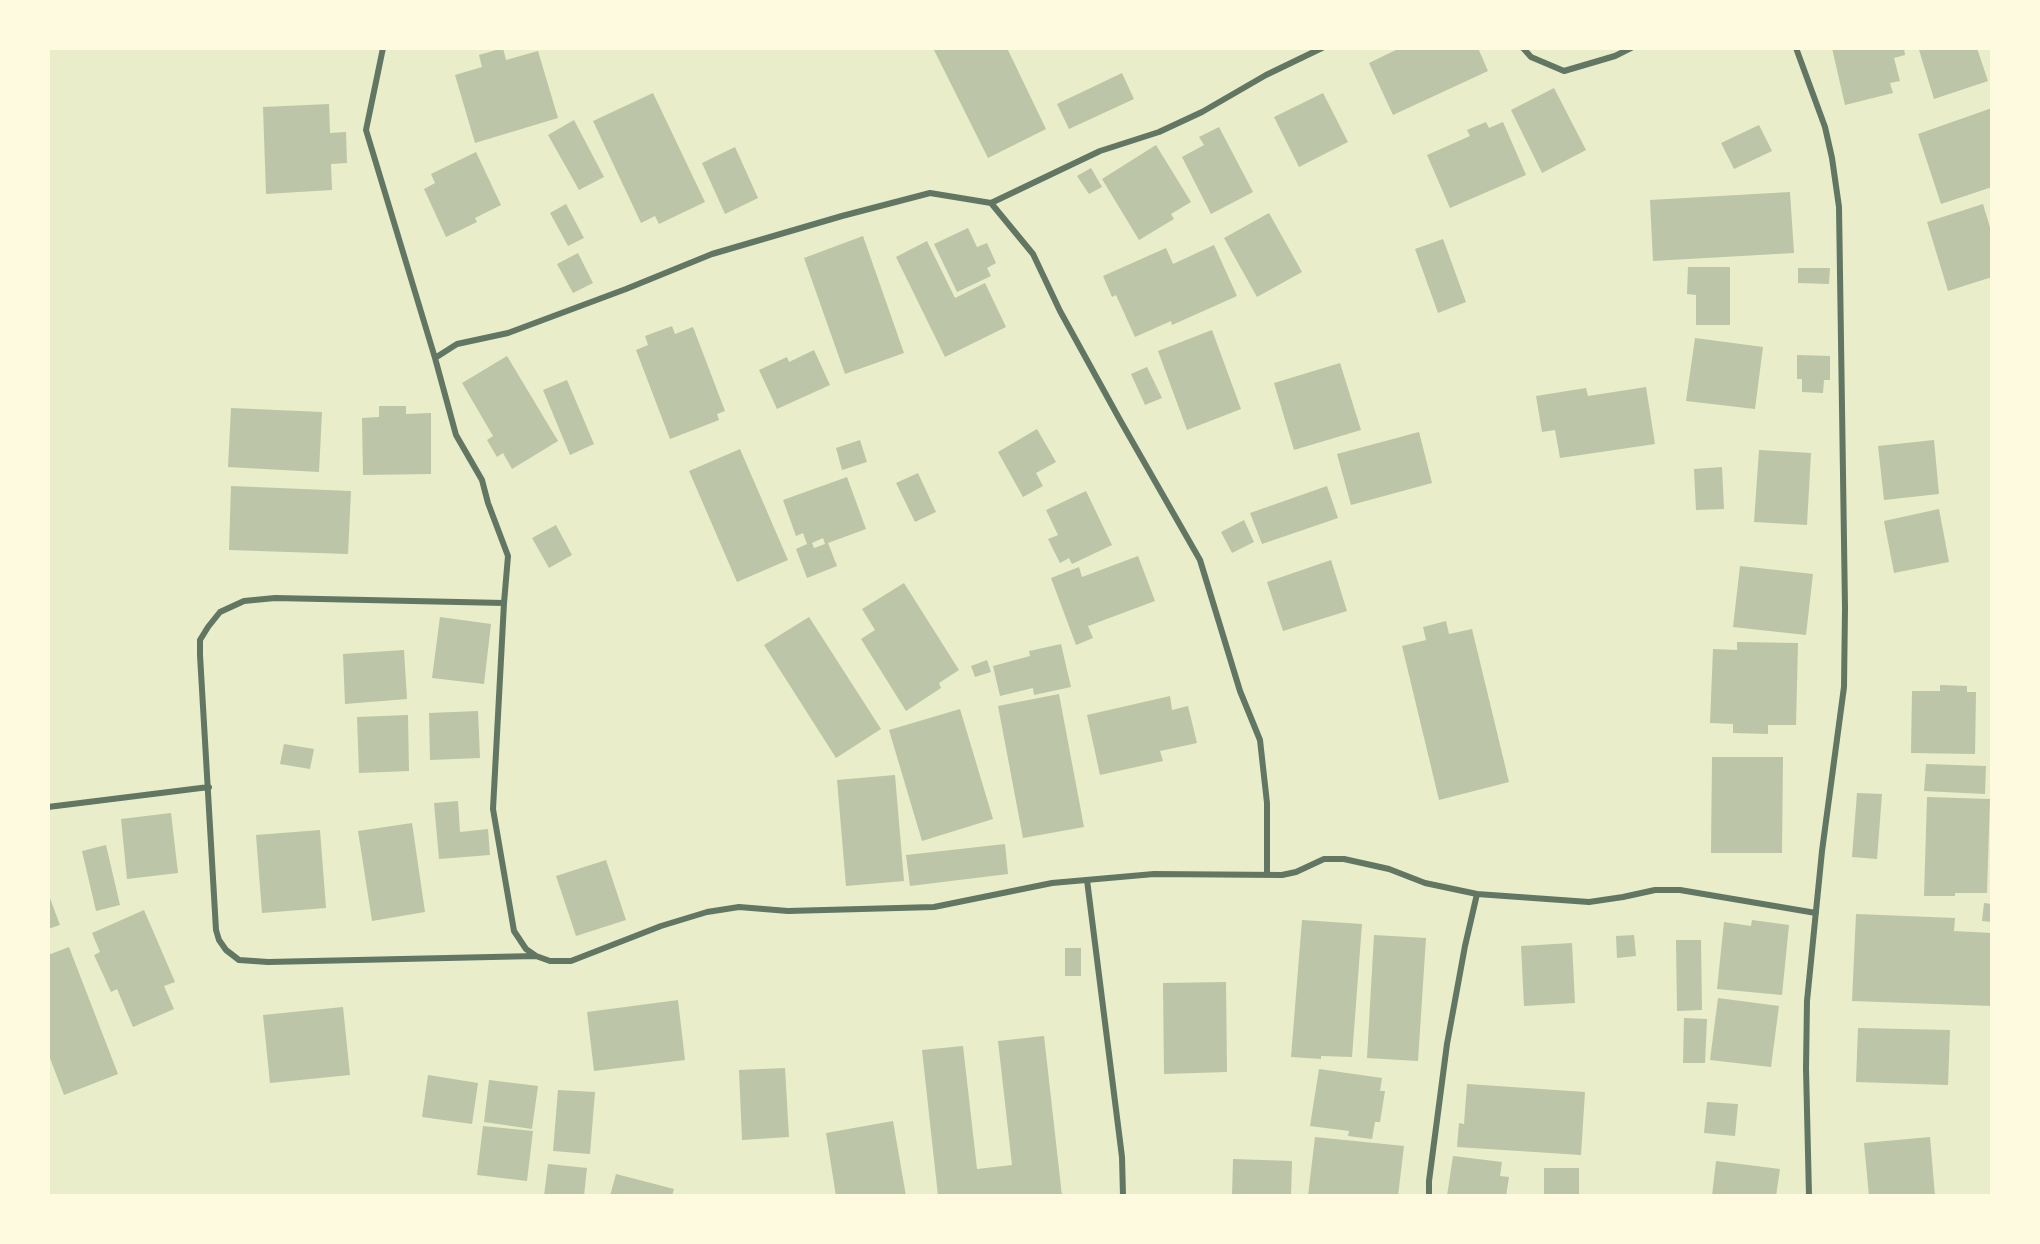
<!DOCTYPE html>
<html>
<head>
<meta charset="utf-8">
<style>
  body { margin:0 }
  #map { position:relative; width:2040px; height:1244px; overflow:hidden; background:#e9edc9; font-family:Spectral,serif }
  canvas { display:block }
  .frame { position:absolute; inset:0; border:50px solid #fefae0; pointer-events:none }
</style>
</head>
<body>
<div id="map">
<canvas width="2040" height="1244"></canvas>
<div class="frame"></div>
</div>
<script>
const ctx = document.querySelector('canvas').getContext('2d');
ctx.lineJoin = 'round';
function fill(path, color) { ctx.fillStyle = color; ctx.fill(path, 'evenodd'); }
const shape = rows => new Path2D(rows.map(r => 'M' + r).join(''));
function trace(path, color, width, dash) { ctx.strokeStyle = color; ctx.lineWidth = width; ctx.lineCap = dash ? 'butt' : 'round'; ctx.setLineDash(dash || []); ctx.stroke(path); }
fill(shape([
  [503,48,506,60,538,51,558,118,475,143,455,75,482,67,479,55],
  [933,48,1007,48,1046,129,988,158],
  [1400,48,1478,48,1488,71,1393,115,1369,63],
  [1832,48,1904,48,1905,55,1894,58,1900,81,1890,83,1893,93,1845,105],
  [1925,48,1977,48,1988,81,1934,99,1919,50],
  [1122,73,1134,99,1069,129,1057,104],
  [1554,88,1586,150,1542,173,1511,110],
  [653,93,705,202,659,224,655,216,641,223,593,121],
  [1323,93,1348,142,1299,167,1274,117],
  [329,104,330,133,346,132,347,163,331,164,332,190,266,194,263,107],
  [1992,108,1992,187,1941,204,1918,134],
  [574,120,604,177,579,190,548,135],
  [1486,122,1489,128,1503,122,1526,175,1450,208,1427,155,1470,136,1467,130],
  [1759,125,1772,151,1734,169,1721,143],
  [1219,127,1253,192,1211,214,1182,157,1204,145,1199,137],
  [1156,145,1191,202,1171,214,1174,219,1139,240,1102,179],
  [735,147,758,198,725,214,702,163],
  [476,152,501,205,475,218,477,222,446,237,424,189,435,183,431,174],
  [1091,168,1102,187,1089,194,1077,176],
  [1790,192,1794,253,1653,261,1650,200],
  [566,204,584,238,568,246,550,213],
  [1983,204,1992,234,1992,277,1948,291,1927,222],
  [1269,213,1302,272,1257,297,1224,238],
  [968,228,977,247,987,243,996,263,987,268,991,276,957,292,934,244],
  [863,236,904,353,845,374,804,258],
  [1443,239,1466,302,1438,313,1415,249],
  [927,241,955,298,985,283,1006,327,945,357,896,257],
  [1214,245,1237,296,1172,325,1171,321,1135,337,1116,295,1112,297,1103,276,1166,248,1173,264],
  [578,253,593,283,573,293,557,264],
  [1688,267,1730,267,1730,325,1696,325,1696,295,1687,294],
  [1798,268,1830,268,1829,284,1798,283],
  [672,326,675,334,693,327,725,411,717,414,719,420,670,439,636,350,648,345,645,336],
  [1212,330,1241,409,1187,430,1158,351],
  [1695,338,1763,347,1755,409,1686,401],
  [814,350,830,385,777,409,759,370,787,357,789,362],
  [1797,355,1830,356,1830,380,1824,380,1823,393,1802,392,1802,379,1797,379],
  [507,356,558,441,512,469,503,453,497,457,487,440,493,436,462,383],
  [1340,363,1361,430,1294,450,1274,383],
  [1147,367,1162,398,1145,405,1131,374],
  [567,380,594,444,570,455,543,390],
  [1646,387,1655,444,1560,458,1555,430,1542,432,1536,396,1586,388,1588,396],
  [379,406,406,406,406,414,431,413,431,474,363,475,362,418,379,417],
  [231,408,322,412,319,472,228,467],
  [1037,429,1056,462,1036,473,1043,486,1023,497,998,452],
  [1419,432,1432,483,1351,505,1337,454],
  [860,440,867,462,842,470,836,448],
  [1934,440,1939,494,1884,500,1878,446],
  [740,449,788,560,737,582,689,471],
  [1759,450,1811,453,1807,525,1754,522],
  [1722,467,1724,509,1696,510,1694,469],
  [918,473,936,512,915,522,896,483],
  [847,477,866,529,828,543,837,566,807,578,796,549,807,544,803,533,796,536,783,500],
  [823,538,825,544,814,548,812,543],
  [231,486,351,491,348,554,229,550],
  [1327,486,1338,518,1262,544,1250,513],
  [1086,491,1112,545,1072,564,1069,558,1060,563,1048,539,1058,535,1046,510],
  [1939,509,1949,562,1894,573,1884,521],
  [1244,520,1254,542,1232,553,1221,532],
  [556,525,572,555,549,568,532,538],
  [1138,556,1155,601,1088,626,1093,638,1076,645,1051,578,1079,567,1082,577],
  [1331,560,1347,611,1283,631,1267,582],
  [1740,566,1813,574,1806,635,1733,627],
  [904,583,959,670,939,683,941,688,906,711,861,639,875,630,862,609],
  [440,617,491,624,484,684,432,678],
  [809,617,881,729,836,758,764,645],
  [1446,621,1449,634,1472,629,1509,782,1439,800,1402,646,1426,640,1423,627],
  [1737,642,1798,643,1796,725,1768,725,1768,734,1733,733,1733,724,1710,723,1713,649,1737,650],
  [1061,644,1071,687,1034,695,1033,688,1000,696,993,666,1030,656,1029,651],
  [404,650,407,699,345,704,343,654],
  [987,660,991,672,975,677,971,666],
  [1940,685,1967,686,1967,692,1976,692,1975,754,1911,753,1912,691,1940,691],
  [1059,694,1084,827,1023,838,998,706],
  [1170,696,1172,710,1188,706,1197,743,1160,751,1163,761,1100,775,1087,715],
  [960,709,993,819,922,841,889,730],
  [478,711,480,758,430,760,429,713],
  [408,715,409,771,359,773,357,717],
  [284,744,314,749,310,769,280,764],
  [1712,757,1783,757,1782,853,1711,853],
  [1926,764,1986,766,1985,794,1924,791],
  [895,775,904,881,846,886,837,780],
  [1857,793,1882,794,1877,859,1852,857],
  [1927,797,1990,799,1987,893,1955,893,1955,896,1924,896],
  [458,801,460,832,488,829,490,855,439,859,434,803],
  [171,813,178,873,127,879,121,819],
  [412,823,425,912,372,921,358,831],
  [320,830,326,908,262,913,256,835],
  [1005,844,1008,874,910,886,906,855],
  [106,845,120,905,96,911,82,851],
  [606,860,626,920,576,936,556,876],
  [48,893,60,925,48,929],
  [1984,903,1992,904,1992,922,1982,921],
  [144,910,175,982,164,986,174,1009,133,1027,117,989,111,992,94,955,100,952,92,933],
  [1856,914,1955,918,1954,931,1992,933,1992,1006,1852,1001],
  [1302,920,1362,924,1352,1057,1321,1056,1321,1059,1291,1057],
  [1752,920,1789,925,1782,995,1717,989,1724,922,1751,926],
  [1374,935,1426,938,1418,1061,1367,1058],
  [1634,935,1636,956,1617,958,1616,936],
  [1676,940,1701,940,1702,1010,1677,1011],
  [1572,943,1575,1003,1524,1006,1521,946],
  [69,947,118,1074,64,1095,48,1053,48,955],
  [1065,948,1081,948,1081,976,1065,976],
  [1226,982,1227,1072,1164,1074,1163,983],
  [1718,998,1779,1006,1771,1067,1710,1060],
  [678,1000,685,1060,594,1071,587,1012],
  [343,1007,350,1075,270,1083,263,1015],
  [1684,1018,1707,1019,1705,1063,1683,1063],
  [1858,1028,1950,1030,1948,1085,1856,1082],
  [1044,1036,1062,1196,938,1196,922,1050,963,1046,977,1169,1012,1165,998,1041],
  [785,1068,789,1137,742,1140,739,1070],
  [1319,1069,1382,1078,1380,1091,1385,1091,1380,1122,1375,1122,1372,1139,1348,1136,1349,1131,1310,1126],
  [428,1075,478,1083,472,1124,422,1117],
  [489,1080,538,1086,532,1129,484,1122],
  [1467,1084,1585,1092,1581,1155,1457,1147,1459,1123,1464,1124],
  [558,1090,595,1092,590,1154,553,1151],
  [1707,1102,1738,1104,1735,1136,1704,1133],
  [893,1121,906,1196,836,1196,826,1133],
  [483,1126,533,1131,527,1181,477,1175],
  [1315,1137,1404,1146,1398,1196,1308,1196],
  [1930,1137,1935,1196,1869,1196,1864,1143],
  [1453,1156,1502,1162,1500,1176,1509,1177,1506,1196,1447,1196],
  [1233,1159,1292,1161,1291,1196,1232,1196],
  [1716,1161,1780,1169,1776,1196,1712,1196],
  [548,1164,587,1168,584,1196,544,1196],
  [1544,1168,1579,1168,1579,1196,1544,1196],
  [616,1174,674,1189,672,1196,610,1196]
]), '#bcc5a7');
trace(shape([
  [383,48,366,130,435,358],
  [1523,48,1531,57,1564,71,1615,56,1631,48],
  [1796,48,1825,127,1832,158,1839,207,1845,608,1844,687,1822,851,1807,1001,1806,1068,1809,1196],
  [991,203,1100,151,1159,132,1202,112,1266,75,1322,48],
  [504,603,275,598,244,601,220,612,208,627,200,640,200,655,216,930,219,940,226,950,239,960,268,962,536,956],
  [48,807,209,787],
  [1267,875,1267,803,1260,740,1240,691,1200,560,1120,420,1060,311,1033,254,991,203,930,193,842,216,712,254,626,289,508,333,457,344,435,358,456,435,482,480,488,503,508,556,504,603,493,809,514,931,526,949,536,956,550,961,571,961,661,926,707,912,739,907,788,911,934,907,1052,883,1154,874,1282,875,1296,872,1324,859,1344,859,1389,869,1425,883,1477,894,1589,902,1623,897,1655,890,1680,890,1816,913],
  [1087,880,1122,1157,1123,1196],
  [1429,1196,1429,1181,1447,1044,1465,946,1477,894]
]), '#617663', 6);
</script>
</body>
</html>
